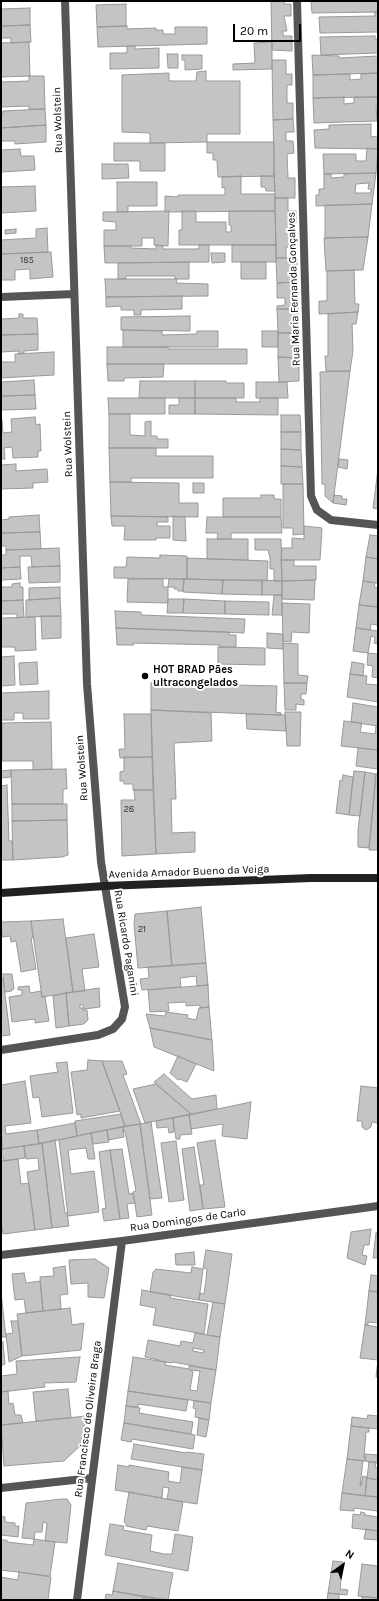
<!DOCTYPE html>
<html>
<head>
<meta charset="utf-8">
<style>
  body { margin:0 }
  #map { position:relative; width:379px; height:1601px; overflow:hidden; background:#fff; font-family:Karla,sans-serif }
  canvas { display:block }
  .frame { position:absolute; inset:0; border:2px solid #000; pointer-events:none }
  .north { position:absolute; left:323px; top:1545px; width:40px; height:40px; -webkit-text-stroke:3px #fff; paint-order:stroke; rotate:33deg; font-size:11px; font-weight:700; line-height:16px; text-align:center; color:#000 }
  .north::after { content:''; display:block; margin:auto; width:14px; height:18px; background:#000; clip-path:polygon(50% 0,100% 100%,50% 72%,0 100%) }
  .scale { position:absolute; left:233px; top:24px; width:68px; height:18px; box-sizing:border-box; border:2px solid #000; border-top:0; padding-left:5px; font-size:12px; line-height:14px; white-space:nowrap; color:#000; -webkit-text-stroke:3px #fff; paint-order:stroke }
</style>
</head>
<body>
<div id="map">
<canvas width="379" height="1601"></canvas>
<div class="frame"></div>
<div class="north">N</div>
<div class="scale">20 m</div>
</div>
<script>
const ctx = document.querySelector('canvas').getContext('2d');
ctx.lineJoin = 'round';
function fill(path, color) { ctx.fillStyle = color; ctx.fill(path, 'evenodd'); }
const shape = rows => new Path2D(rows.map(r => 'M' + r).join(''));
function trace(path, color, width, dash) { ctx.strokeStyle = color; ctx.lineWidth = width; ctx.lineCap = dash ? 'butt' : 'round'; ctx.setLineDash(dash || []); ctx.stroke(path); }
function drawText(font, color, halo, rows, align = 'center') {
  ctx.font = font + ' Karla,sans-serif'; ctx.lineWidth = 4; ctx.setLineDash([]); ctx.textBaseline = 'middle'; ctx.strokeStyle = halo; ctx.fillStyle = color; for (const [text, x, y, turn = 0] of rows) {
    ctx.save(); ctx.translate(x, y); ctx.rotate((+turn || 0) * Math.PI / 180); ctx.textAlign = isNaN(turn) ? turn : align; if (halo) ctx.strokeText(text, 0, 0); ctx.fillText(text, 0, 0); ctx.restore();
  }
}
const building = shape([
  [271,1,284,1,284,4,291,4,291,16,284,16,287,31,283,31,283,36,292,36,292,51,272,50,271,1],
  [311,1,378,1,378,12,312,13,311,1],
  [126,4,126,26,97,27,96,5,126,4],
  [30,8,30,25,1,26,1,9,30,8],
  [375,12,378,12,378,32,320,33,319,17,375,16,375,12],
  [30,25,31,42,11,43,11,38,1,38,1,26,30,25],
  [127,26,127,29,156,28,155,30,163,30,163,34,175,34,175,27,207,27,207,44,98,47,97,27,127,26],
  [375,36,375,39,378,39,378,53,321,55,320,37,375,36],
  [29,42,30,76,1,77,1,43,29,42],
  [272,42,272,69,233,70,233,64,255,63,254,43,272,42],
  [127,46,135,46,135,49,159,48,159,68,110,69,110,53,127,53,127,46],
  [378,53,378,73,313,75,312,55,339,56,339,58,378,56,378,53],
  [167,54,178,54,178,68,168,68,167,54],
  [182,55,202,55,202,69,185,70,185,60,182,60,182,55],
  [272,60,286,60,286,74,292,74,292,85,287,85,287,103,293,103,293,119,273,120,272,60],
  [206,71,206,81,240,81,240,134,207,134,207,142,150,143,150,133,122,132,122,75,169,73,169,81,196,81,197,72,206,71],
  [378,73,378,97,313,98,313,75,350,74,350,80,361,79,361,74,378,73],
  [29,76,44,76,45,109,29,109,29,106,1,107,1,82,29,81,29,76],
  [344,97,344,104,354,103,354,97,378,97,378,105,376,105,377,121,314,123,313,98,344,97],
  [45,109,46,125,1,128,1,113,3,113,3,111,45,109],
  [293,119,294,132,286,132,286,141,293,141,294,153,287,154,288,178,295,178,295,198,275,198,273,120,293,119],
  [371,124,371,137,378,136,378,149,315,148,314,130,329,129,329,125,371,124],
  [46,125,46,142,15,144,15,141,1,141,1,128,46,125],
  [207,142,274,142,274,176,218,177,217,160,213,160,213,153,207,153,207,142],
  [114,143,165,143,165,171,140,171,140,161,114,161,114,143],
  [367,148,378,149,376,173,324,174,323,154,356,154,356,161,366,161,367,148],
  [20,149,21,156,34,156,35,170,1,172,1,150,20,149],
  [102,164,128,164,129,178,102,179,102,164],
  [376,173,372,204,316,206,316,195,319,195,319,189,324,189,324,174,331,174,331,178,344,177,344,174,376,173],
  [369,183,368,189,371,189,371,193,355,193,356,184,369,183],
  [241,176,241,194,275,194,275,211,165,212,165,196,178,197,178,195,225,195,225,187,222,188,222,177,241,176],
  [261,176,274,176,275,191,266,191,265,187,261,187,261,176],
  [117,182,157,182,157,206,128,206,128,212,117,212,117,182],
  [35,186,36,211,1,213,1,187,35,186],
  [275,198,288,198,288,211,296,211,296,223,289,223,290,247,286,247,286,258,276,258,275,198],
  [372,204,368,237,325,238,325,205,372,204],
  [169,211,168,246,154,245,154,238,142,238,142,246,104,246,104,230,116,230,116,222,103,221,103,212,169,211],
  [182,211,196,211,196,222,226,222,226,232,231,232,231,225,229,225,229,211,275,211,276,245,179,245,179,230,182,230,182,211],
  [47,228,48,252,1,254,1,240,36,238,36,229,47,228],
  [16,229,16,233,5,234,5,230,16,229],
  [368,237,363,270,326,271,324,238,368,237],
  [156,245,163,246,163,249,199,249,199,245,209,245,209,262,105,263,104,246,131,246,131,248,156,249,156,245],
  [232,245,276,245,276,262,232,262,232,245],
  [51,252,53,277,30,279,30,269,15,270,15,280,1,280,1,254,51,252],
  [211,253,225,253,225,262,212,263,211,253],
  [276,258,297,258,297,282,277,283,276,258],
  [189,262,189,279,175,279,175,276,126,276,126,279,118,279,118,263,189,262],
  [241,262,266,262,266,279,241,279,241,262],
  [354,270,355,304,359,304,358,312,319,314,319,301,327,301,327,271,354,270],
  [105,279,177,279,176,283,208,284,208,296,106,297,105,279],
  [297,282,298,309,277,309,277,306,285,305,285,298,277,298,277,283,297,282],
  [182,296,182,309,141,310,141,315,134,315,134,310,121,310,121,306,106,307,106,297,182,296],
  [277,309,298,309,298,333,278,333,277,309],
  [358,312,356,324,352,324,353,351,350,371,326,371,325,356,328,356,328,314,358,312],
  [19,314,23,314,23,318,37,318,38,334,1,335,1,319,19,318,19,314],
  [190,316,190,331,121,330,121,317,190,316],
  [123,330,162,331,162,335,197,334,197,331,218,331,218,347,123,347,123,330],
  [262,331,278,331,278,347,262,347,262,331],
  [278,333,298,333,299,358,278,357,278,333],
  [38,334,38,350,24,351,24,353,19,354,19,351,1,352,1,335,38,334],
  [107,347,168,347,168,349,247,349,247,364,107,364,107,347],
  [54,352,54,375,1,378,1,362,15,362,15,354,54,352],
  [278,357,299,358,299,381,279,382,278,357],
  [107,364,164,364,163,377,124,378,124,381,108,381,107,364],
  [350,371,334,495,333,503,325,496,325,484,322,484,320,372,350,371],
  [34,380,35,395,1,396,1,382,34,380],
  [140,381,195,381,195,398,139,398,140,381],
  [195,381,226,381,226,383,244,383,244,398,195,398,195,381],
  [256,382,287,382,288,398,256,398,256,382],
  [35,395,36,409,1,410,1,396,35,395],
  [108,398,165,398,165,414,109,414,108,398],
  [179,398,195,398,195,414,169,414,169,405,179,405,179,398],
  [195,398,236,398,236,402,260,402,260,398,278,398,278,415,195,414,195,398],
  [109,414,130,414,130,435,145,436,145,422,151,421,151,436,157,436,157,439,168,439,168,448,109,448,109,414],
  [281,415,300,415,301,432,281,432,281,415],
  [35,417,36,425,40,424,41,451,38,451,38,457,13,458,12,447,4,448,5,459,1,459,1,420,2,420,3,433,12,432,11,419,35,417],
  [281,432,301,432,301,450,281,449,281,432],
  [109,448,156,448,156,456,213,456,213,478,131,478,131,482,110,482,109,448],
  [281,449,301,450,302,467,281,466,281,449],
  [339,459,348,460,347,469,338,467,339,459],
  [16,464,16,471,47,469,48,482,33,483,33,488,1,489,1,465,16,464],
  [281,466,302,467,303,484,281,484,281,466],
  [378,468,378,485,376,485,378,468],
  [110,482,179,483,179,503,198,503,198,517,111,516,110,482],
  [193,483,204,483,204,493,193,493,193,483],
  [283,484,303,484,304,534,293,535,293,528,283,528,283,484],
  [376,485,378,485,378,509,373,508,376,485],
  [261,495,274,495,274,499,281,499,281,517,223,517,223,498,261,498,261,495],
  [334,495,342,496,342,499,347,499,346,505,333,503,334,495],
  [39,515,40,532,1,533,1,520,9,519,9,517,39,515],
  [111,516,168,517,168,522,157,522,157,526,170,526,170,538,156,538,156,540,124,540,125,526,112,526,111,516],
  [173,516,185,517,186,541,173,540,173,516],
  [207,517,281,517,282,533,231,533,231,539,217,539,218,533,206,533,207,517],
  [304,526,322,528,320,560,281,560,282,548,292,548,292,538,304,539,304,526],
  [40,532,41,549,6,550,6,546,1,546,1,533,40,532],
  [370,535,378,536,378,559,366,557,370,535],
  [207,539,248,539,248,560,207,559,207,539],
  [255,539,281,539,282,581,274,581,274,569,270,569,270,558,268,550,255,550,255,539],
  [59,548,60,566,32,567,31,556,20,556,20,567,1,568,1,555,6,555,6,550,59,548],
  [160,555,187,556,187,579,114,578,114,567,126,567,127,557,160,558,160,555],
  [366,557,378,559,378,583,363,581,366,557],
  [187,558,268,561,267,581,187,579,187,558],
  [281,560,294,560,294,566,316,566,316,580,282,581,281,560],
  [60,566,60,582,29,583,28,567,60,566],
  [20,567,21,579,1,580,1,568,20,567],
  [128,579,163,579,163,587,168,587,168,603,127,602,128,579],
  [169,579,184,579,183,591,178,591,178,589,174,589,175,587,168,587,169,579],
  [184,579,223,580,222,594,183,592,184,579],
  [223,580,262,580,262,595,222,594,223,580],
  [262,580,282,581,282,595,262,595,262,580],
  [315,580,314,600,282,599,282,581,315,580],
  [363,581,375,583,374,587,378,588,378,607,359,605,363,581],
  [20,583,20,587,23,587,23,600,1,601,1,587,12,587,12,584,20,583],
  [60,587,60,598,29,600,29,588,60,587],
  [274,595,282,595,282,615,272,615,274,595],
  [60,598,61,616,26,617,26,600,60,598],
  [168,599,184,599,183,613,167,613,168,599],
  [184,599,225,601,225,614,183,613,184,599],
  [23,600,24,617,17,618,17,614,1,614,1,601,23,600],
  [225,601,269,602,269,615,225,614,225,601],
  [282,603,310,604,309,633,292,632,291,642,283,641,282,603],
  [359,605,378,607,378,625,371,624,370,630,356,628,359,605],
  [115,611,141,612,141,615,245,619,244,633,116,628,115,611],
  [41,616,61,616,61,638,42,639,41,616],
  [35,617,36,650,15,651,15,647,1,647,1,618,35,617],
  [116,628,229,632,229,635,236,635,236,647,220,647,220,645,133,643,134,645,117,645,116,628],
  [356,628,378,631,378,644,374,643,375,637,371,636,368,653,353,651,356,628],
  [267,633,283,634,283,649,267,648,267,633],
  [283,643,298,644,298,675,308,676,307,683,284,683,283,643],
  [218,647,265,648,265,665,218,664,218,647],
  [368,653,378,654,378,678,372,677,373,666,367,665,368,653],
  [14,656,15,685,1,686,1,657,14,656],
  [37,662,38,684,20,685,19,663,37,662],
  [352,662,364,664,363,676,350,674,352,662],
  [350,674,367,676,366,684,378,685,378,702,347,697,350,674],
  [151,683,277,686,276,712,281,713,281,715,151,710,151,683],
  [284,683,307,683,306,694,301,694,301,699,304,700,304,705,296,704,296,710,285,710,284,683],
  [49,691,49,719,23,719,23,713,14,713,14,720,1,720,1,693,49,691],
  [353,703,378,707,378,726,351,722,353,703],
  [151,710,211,713,212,741,174,743,176,799,171,799,172,833,195,832,195,852,156,854,151,710],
  [285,712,301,712,300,746,287,746,285,712],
  [124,714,151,714,152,757,120,758,119,749,125,749,124,714],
  [246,714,285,715,286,731,247,729,246,714],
  [344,721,362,723,360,732,375,734,376,726,378,726,378,750,341,746,344,721],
  [51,722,52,769,33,770,33,761,2,761,2,723,51,722],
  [358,748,378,750,378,769,356,766,358,748],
  [124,757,152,757,153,790,133,790,133,784,124,784,124,781,120,781,120,772,124,771,124,757],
  [66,769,67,789,63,789,63,804,12,804,11,770,66,769],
  [11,770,11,777,1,778,1,771,11,770],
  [354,771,365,772,360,816,349,815,354,771],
  [365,772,376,774,369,848,358,847,358,830,365,772],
  [376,774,378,774,378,783,375,783,376,774],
  [343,775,353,777,349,815,336,813,340,780,342,781,343,775],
  [7,785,9,841,12,841,13,860,1,860,1,786,7,785],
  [375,785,378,785,378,850,369,850,375,785],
  [134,790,153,790,156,854,122,856,121,800,135,800,134,790],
  [12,804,67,804,67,820,12,821,12,804],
  [67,820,68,855,62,857,13,860,12,821,67,820],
  [201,907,206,963,172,966,167,911,201,907],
  [167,911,172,966,138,968,134,924,135,914,167,911],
  [63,919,73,992,42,997,31,921,63,919],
  [31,921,33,938,31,938,36,969,21,972,16,941,11,942,10,936,2,937,1,922,31,921],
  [94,934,99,967,82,969,85,991,73,992,66,938,94,934],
  [206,963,208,985,197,986,196,976,180,978,181,987,142,990,140,979,149,978,148,967,206,963],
  [3,974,12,974,14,989,12,989,12,991,5,992,3,974],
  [1,978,3,978,10,1035,1,1036,1,978],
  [208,985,209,1007,200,1008,200,1005,186,1006,186,1002,168,1003,169,1011,150,1012,148,990,208,985],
  [29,986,30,993,41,991,42,997,45,997,49,1021,35,1023,35,1019,12,1022,9,997,22,995,22,990,18,990,18,987,29,986],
  [99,988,100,1007,84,1009,83,1005,80,1005,80,1008,83,1008,83,1010,87,1010,88,1020,84,1024,69,1026,66,993,99,988],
  [66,993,69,1026,56,1028,53,996,66,993],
  [209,1007,212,1040,150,1028,146,1014,165,1016,166,1012,188,1015,187,1018,196,1020,199,1008,209,1007],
  [150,1028,212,1040,214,1071,154,1047,150,1028],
  [178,1056,196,1064,187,1082,180,1079,178,1080,170,1073,178,1056],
  [88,1060,102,1061,120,1111,81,1118,81,1114,77,1115,71,1072,87,1070,88,1060],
  [102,1061,122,1061,127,1074,123,1075,141,1124,125,1126,102,1061],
  [67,1062,73,1113,42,1117,39,1097,33,1098,30,1076,58,1072,56,1063,67,1062],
  [164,1074,192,1099,216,1095,217,1109,191,1114,154,1082,164,1074],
  [25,1081,31,1123,5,1126,6,1134,37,1130,39,1144,2,1149,1,1085,25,1081],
  [156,1084,191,1114,145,1123,133,1089,156,1084],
  [361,1086,378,1088,378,1123,372,1122,371,1127,366,1130,362,1127,362,1121,357,1121,361,1086],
  [251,1102,247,1139,222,1136,223,1124,191,1129,189,1115,251,1102],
  [121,1114,125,1126,77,1136,75,1121,121,1114],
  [189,1115,192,1134,180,1135,180,1139,176,1139,173,1118,189,1115],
  [173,1118,174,1132,169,1133,168,1127,157,1128,156,1121,173,1118],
  [151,1122,162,1198,150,1199,140,1124,151,1122],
  [75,1123,77,1136,39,1144,37,1130,75,1123],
  [140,1124,152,1215,137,1217,133,1192,136,1191,125,1131,123,1132,123,1127,140,1124],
  [123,1127,124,1137,108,1140,107,1130,123,1127],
  [107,1130,109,1142,93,1144,91,1133,107,1130],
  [91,1133,95,1159,88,1159,86,1148,68,1150,71,1174,94,1171,99,1212,68,1216,59,1140,91,1133],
  [55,1140,65,1213,67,1213,69,1226,52,1228,42,1143,55,1140],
  [215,1140,225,1207,203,1209,200,1185,204,1185,197,1143,215,1140],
  [176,1141,184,1200,169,1202,161,1143,176,1141],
  [42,1143,52,1228,35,1230,27,1172,39,1170,38,1158,26,1159,24,1146,42,1143],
  [24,1146,25,1158,4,1161,3,1158,1,1158,1,1149,24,1146],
  [194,1147,203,1209,190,1211,182,1149,194,1147],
  [122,1149,129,1194,133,1193,135,1203,127,1204,129,1218,120,1219,110,1150,122,1149],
  [110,1150,120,1219,104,1221,102,1209,106,1208,99,1152,110,1150],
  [18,1159,21,1184,29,1183,35,1230,3,1234,1,1222,1,1161,18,1159],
  [371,1229,369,1245,364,1245,362,1255,367,1256,365,1265,347,1258,351,1232,371,1229],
  [376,1233,378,1233,378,1258,373,1258,376,1233],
  [206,1250,232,1254,225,1304,199,1300,200,1293,204,1294,206,1280,207,1269,203,1268,206,1250],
  [194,1252,195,1265,176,1265,175,1254,194,1252],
  [95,1259,109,1268,104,1298,88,1297,88,1283,71,1284,69,1260,95,1259],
  [65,1266,68,1294,60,1295,61,1309,43,1311,40,1277,54,1276,53,1268,65,1266],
  [192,1267,203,1269,199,1300,150,1292,153,1272,156,1269,191,1273,192,1267],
  [24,1273,26,1283,40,1281,43,1311,26,1313,24,1299,15,1300,12,1274,24,1273],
  [371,1275,378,1276,378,1292,369,1291,371,1275],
  [142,1290,171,1295,170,1298,208,1304,204,1334,153,1325,156,1308,140,1305,142,1290],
  [369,1291,378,1292,378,1323,368,1322,368,1325,365,1325,369,1291],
  [1,1293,6,1337,1,1337,1,1293],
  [213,1302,225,1304,220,1337,207,1335,213,1302],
  [70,1308,72,1325,84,1323,81,1350,22,1356,17,1314,70,1308],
  [11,1321,18,1321,22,1356,9,1362,6,1334,13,1333,11,1321],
  [365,1325,378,1327,378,1360,360,1358,365,1325],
  [195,1333,220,1337,216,1370,173,1362,172,1363,159,1361,159,1360,145,1357,148,1340,180,1346,181,1341,193,1343,195,1333],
  [193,1348,204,1350,203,1353,193,1351,193,1348],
  [3,1342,5,1364,1,1366,1,1343,3,1342],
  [80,1357,76,1382,44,1383,45,1387,1,1392,1,1376,17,1374,16,1361,80,1357],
  [133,1357,166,1362,165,1365,189,1369,189,1366,216,1370,211,1403,128,1391,133,1357],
  [190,1370,200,1371,197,1391,190,1390,193,1372,190,1370],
  [378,1360,378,1377,376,1377,378,1360],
  [68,1389,71,1418,36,1421,33,1392,68,1389],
  [8,1391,9,1404,13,1403,15,1415,21,1415,23,1423,1,1425,1,1392,8,1391],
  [128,1391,188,1400,186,1411,138,1404,138,1407,126,1406,128,1391],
  [194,1401,211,1403,209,1420,195,1417,196,1409,193,1408,194,1401],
  [126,1406,140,1408,139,1413,193,1422,191,1434,124,1423,126,1406],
  [368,1415,378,1416,378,1429,351,1426,352,1417,367,1419,368,1415],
  [86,1416,81,1445,64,1461,4,1466,1,1425,86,1416],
  [199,1418,209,1420,206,1437,197,1435,199,1418],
  [124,1423,195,1435,193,1449,132,1439,131,1442,121,1440,124,1423],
  [351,1426,369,1428,369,1432,366,1432,364,1457,365,1457,365,1461,347,1459,351,1426],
  [134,1444,186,1453,186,1452,204,1454,202,1470,131,1459,134,1444],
  [365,1454,378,1455,378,1463,365,1461,365,1454],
  [347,1459,363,1461,360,1486,361,1486,363,1476,367,1477,365,1496,342,1493,347,1459],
  [369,1462,376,1462,375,1467,378,1468,378,1480,367,1478,369,1462],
  [118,1465,129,1467,129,1465,169,1472,168,1481,180,1483,182,1467,202,1470,197,1504,167,1499,169,1488,163,1487,162,1498,115,1490,118,1465],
  [367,1478,378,1480,378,1497,365,1496,367,1478],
  [129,1492,183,1502,178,1531,147,1526,146,1530,126,1526,126,1523,124,1522,129,1492],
  [342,1493,378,1497,378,1511,354,1508,354,1511,340,1510,342,1493],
  [62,1499,67,1499,71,1505,67,1543,45,1541,47,1523,43,1522,42,1532,35,1532,34,1539,22,1538,26,1503,62,1499],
  [361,1512,365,1513,365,1515,378,1517,378,1531,352,1528,353,1514,360,1515,361,1512],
  [1,1516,5,1517,5,1522,15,1523,15,1526,19,1526,18,1537,1,1535,1,1516],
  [110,1524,124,1526,123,1530,152,1535,150,1551,164,1554,172,1554,175,1534,193,1537,188,1571,105,1555,110,1524],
  [366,1529,378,1531,378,1540,364,1539,366,1529],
  [34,1539,55,1542,50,1576,1,1570,1,1540,7,1540,7,1542,33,1545,34,1539],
  [333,1561,343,1562,340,1589,348,1590,347,1595,328,1593,333,1561],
  [118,1563,173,1573,168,1600,113,1591,118,1563],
  [362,1564,378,1566,378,1598,358,1596,362,1564],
  [19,1572,51,1577,48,1600,1,1600,1,1577,18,1580,19,1572],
  [113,1591,144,1597,144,1600,105,1600,106,1594,112,1595,113,1591],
  [328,1593,339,1594,339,1600,327,1600,328,1593],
  [144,1597,162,1600,144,1600,144,1597],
  [362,1597,378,1598,378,1600,362,1600,362,1597]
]);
fill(building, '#c4c4c4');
trace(building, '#999', 1);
trace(shape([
  [297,1,311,496,317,510,331,520,378,525],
  [1,297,74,294],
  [1,1050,98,1035,113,1029,122,1019,125,1007,101,862,87,684,65,1],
  [1,1255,122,1241,378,1206],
  [1,1488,92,1478],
  [77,1600,122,1241]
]), '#555', 8);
trace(shape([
  [1,893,105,886,311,878,378,878]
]), '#222', 8);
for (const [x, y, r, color] of [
  [145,676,4,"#000"]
]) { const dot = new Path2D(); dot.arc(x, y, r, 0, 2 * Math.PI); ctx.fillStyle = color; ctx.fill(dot); trace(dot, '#fff', 1.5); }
drawText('9px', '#313131', null, [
  ["185",27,260],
  ["28",129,809],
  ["21",142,929]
]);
drawText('11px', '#000', '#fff', [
  ["Rua Wolstein",58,120,-92],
  ["Rua Maria Fernanda Gonçalves",294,289,-92],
  ["Rua Wolstein",68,444,-92],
  ["Rua Wolstein",82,768,-94],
  ["Avenida Amador Bueno da Veiga",189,872,-2],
  ["Rua Ricardo Paganini",126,943,81],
  ["Rua Domingos de Carlo",188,1220,-8],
  ["Rua Francisco de Oliveira Braga",88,1419,-83]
]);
drawText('bold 11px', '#000', '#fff', [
  ["HOT BRAD Pães",153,670],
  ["ultracongelados",153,683]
], 'left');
</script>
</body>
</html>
